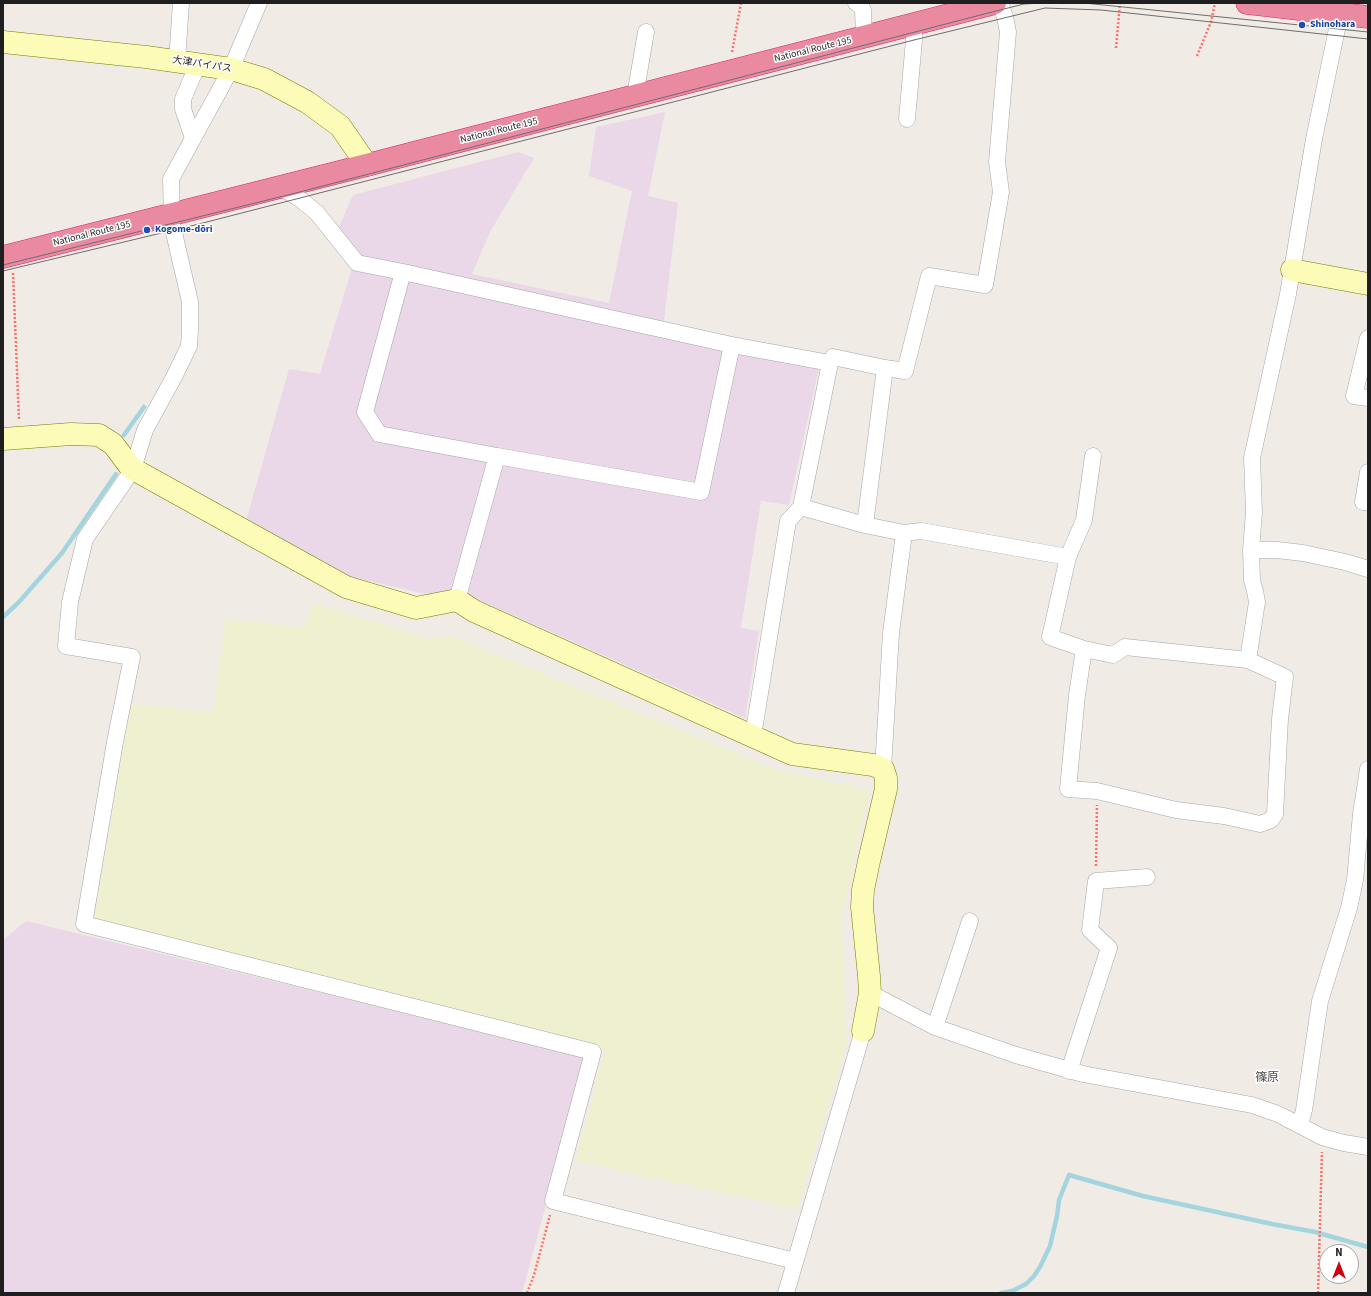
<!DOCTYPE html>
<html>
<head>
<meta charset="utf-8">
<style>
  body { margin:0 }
  #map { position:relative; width:1371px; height:1296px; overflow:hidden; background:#f0ece5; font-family:"Source Sans 3",sans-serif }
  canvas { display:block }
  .frame { position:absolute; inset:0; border:4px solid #1f1f1f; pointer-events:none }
  .north { position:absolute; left:1319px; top:1244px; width:40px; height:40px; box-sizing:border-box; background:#fff; border:1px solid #a5a5a5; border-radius:50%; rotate:0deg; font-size:11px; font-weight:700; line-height:16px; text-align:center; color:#1f1f1f }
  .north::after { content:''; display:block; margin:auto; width:14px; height:18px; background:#cf000b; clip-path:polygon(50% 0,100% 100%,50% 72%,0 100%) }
</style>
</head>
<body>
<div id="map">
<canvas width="1371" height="1296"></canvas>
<div class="frame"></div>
<div class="north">N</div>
</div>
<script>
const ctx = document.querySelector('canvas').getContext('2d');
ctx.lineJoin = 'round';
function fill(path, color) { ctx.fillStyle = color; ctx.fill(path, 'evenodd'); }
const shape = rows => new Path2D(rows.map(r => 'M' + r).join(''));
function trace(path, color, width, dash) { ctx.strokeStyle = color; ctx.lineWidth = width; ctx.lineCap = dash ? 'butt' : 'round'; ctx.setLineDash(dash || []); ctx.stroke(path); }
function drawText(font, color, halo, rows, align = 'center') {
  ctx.font = font + ' "Source Sans 3","Noto Sans JP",sans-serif'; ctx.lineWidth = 3; ctx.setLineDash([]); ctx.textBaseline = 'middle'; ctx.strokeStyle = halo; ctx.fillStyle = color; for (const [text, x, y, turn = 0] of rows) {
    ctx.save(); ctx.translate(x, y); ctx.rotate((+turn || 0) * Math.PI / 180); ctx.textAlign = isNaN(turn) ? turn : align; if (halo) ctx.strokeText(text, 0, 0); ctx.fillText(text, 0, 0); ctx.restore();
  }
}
fill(shape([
  [665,112,648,196,678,203,662,337,819,368,789,505,761,501,741,628,759,631,745,718,479,600,421,593,347,576,246,521,289,369,320,374,356,255,339,227,353,195,518,152,534,158,490,232,472,274,609,303,632,191,589,176,596,127],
  [26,921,586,1057,522,1293,3,1293,3,940]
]), '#ead7e7');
fill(shape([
  [313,603,429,639,450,636,780,771,870,790,841,919,847,1043,797,1209,576,1161,605,1049,94,921,131,704,213,712,226,618,305,628]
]), '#eff0d0');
trace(shape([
  [124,435,144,407],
  [3,617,19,602,62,553,116,474],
  [1001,1293,1012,1291,1026,1284,1034,1276,1040,1267,1050,1246,1057,1216,1059,1200,1069,1175,1143,1196,1272,1224,1315,1232,1368,1247]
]), '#a4d5df', 4.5);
const street = shape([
  [259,3,231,69,171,179,172,224,190,302,190,330,189,346,174,377,145,430,133,469,85,539,70,602,66,646,132,657,115,742,84,924,593,1052,553,1201,795,1261],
  [856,3,860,5,863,10,864,37],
  [177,61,181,3],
  [635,96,646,32],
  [907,119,914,40,914,33,911,25],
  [193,138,183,109,183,99,198,64],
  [280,187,300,199,317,213,357,263,403,272],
  [1368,338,1354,396,1368,398],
  [732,345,830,363,833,357,885,368,865,525],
  [885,368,905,371,929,276,985,285,1001,192,997,162,1008,32,1005,17,1000,3],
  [1368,472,1363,502,1368,502],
  [801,507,830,363],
  [904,533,921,531,1068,557,1050,637,1084,649],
  [1251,550,1277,550,1303,553,1345,562,1368,569],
  [1068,557,1084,520,1093,456],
  [457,600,497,456,379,434,365,412,403,272,732,345,701,492,497,456],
  [1248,660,1285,677,1280,719,1275,814,1271,820,1260,824,1224,816,1176,810,1097,791,1068,789,1077,695,1084,649,1113,655,1125,647,1248,660,1257,602,1255,591,1252,580,1251,550,1254,512,1252,458,1288,294,1314,139,1342,5],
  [753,736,788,521,801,507,865,525,904,533,891,633,883,769],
  [870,993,935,1027,1016,1055,1083,1074,1252,1105,1278,1114,1322,1137,1344,1143,1368,1147],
  [935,1027,970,921],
  [1069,1071,1109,948,1090,930,1096,881,1147,877],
  [1300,1125,1304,1110,1320,1001,1349,908,1355,880,1361,814,1368,769],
  [786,1293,863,1031]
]);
const secondary = shape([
  [3,42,146,57,231,69,264,79,307,102,340,126,367,165],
  [1292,270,1368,284],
  [3,439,71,434,99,435,113,444,128,464,133,469,346,587,416,608,457,600,474,611,792,754,873,765,883,769,886,778,886,789,869,861,863,890,862,907,869,976,870,993,863,1031]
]);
const highway = shape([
  [1247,3,1368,17],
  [3,257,367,165,995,3]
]);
trace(street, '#a6a6a6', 17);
trace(secondary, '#757c01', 23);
trace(highway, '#e11f6c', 23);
trace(shape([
  [1116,48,1120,3],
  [732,52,741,3],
  [1197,56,1211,22,1215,3],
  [13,273,19,420],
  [1096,866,1097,805],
  [527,1293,534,1275,550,1215],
  [1318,1293,1322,1152]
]), '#ff6f68', 2.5, [2, 2]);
trace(street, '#fff', 16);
trace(secondary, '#fcfcb8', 22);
trace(highway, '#ea8aa1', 22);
trace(shape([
  [1084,3,1368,32],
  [3,265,292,194,988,13,1024,4,1042,3],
  [3,271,199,224,914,40,1045,8,1101,10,1368,39]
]), '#6d6d6d', 1);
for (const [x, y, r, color] of [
  [1302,25,4,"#1a4fb4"],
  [147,230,4,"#1a4fb4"]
]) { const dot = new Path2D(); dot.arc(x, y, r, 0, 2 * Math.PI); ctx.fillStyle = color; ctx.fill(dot); trace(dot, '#fff', 1.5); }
drawText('bold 10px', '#164399', '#fff', [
  ["Shinohara",1310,25],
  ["Kogome-dōri",155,230]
], 'left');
drawText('10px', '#1f1f1f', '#fff', [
  ["National Route 195",813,50,-14],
  ["大津バイパス",202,65,9],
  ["National Route 195",499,131,-14],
  ["National Route 195",92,234,-14]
]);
drawText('12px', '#525252', '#fff', [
  ["篠原",1267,1078]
]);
</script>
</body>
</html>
